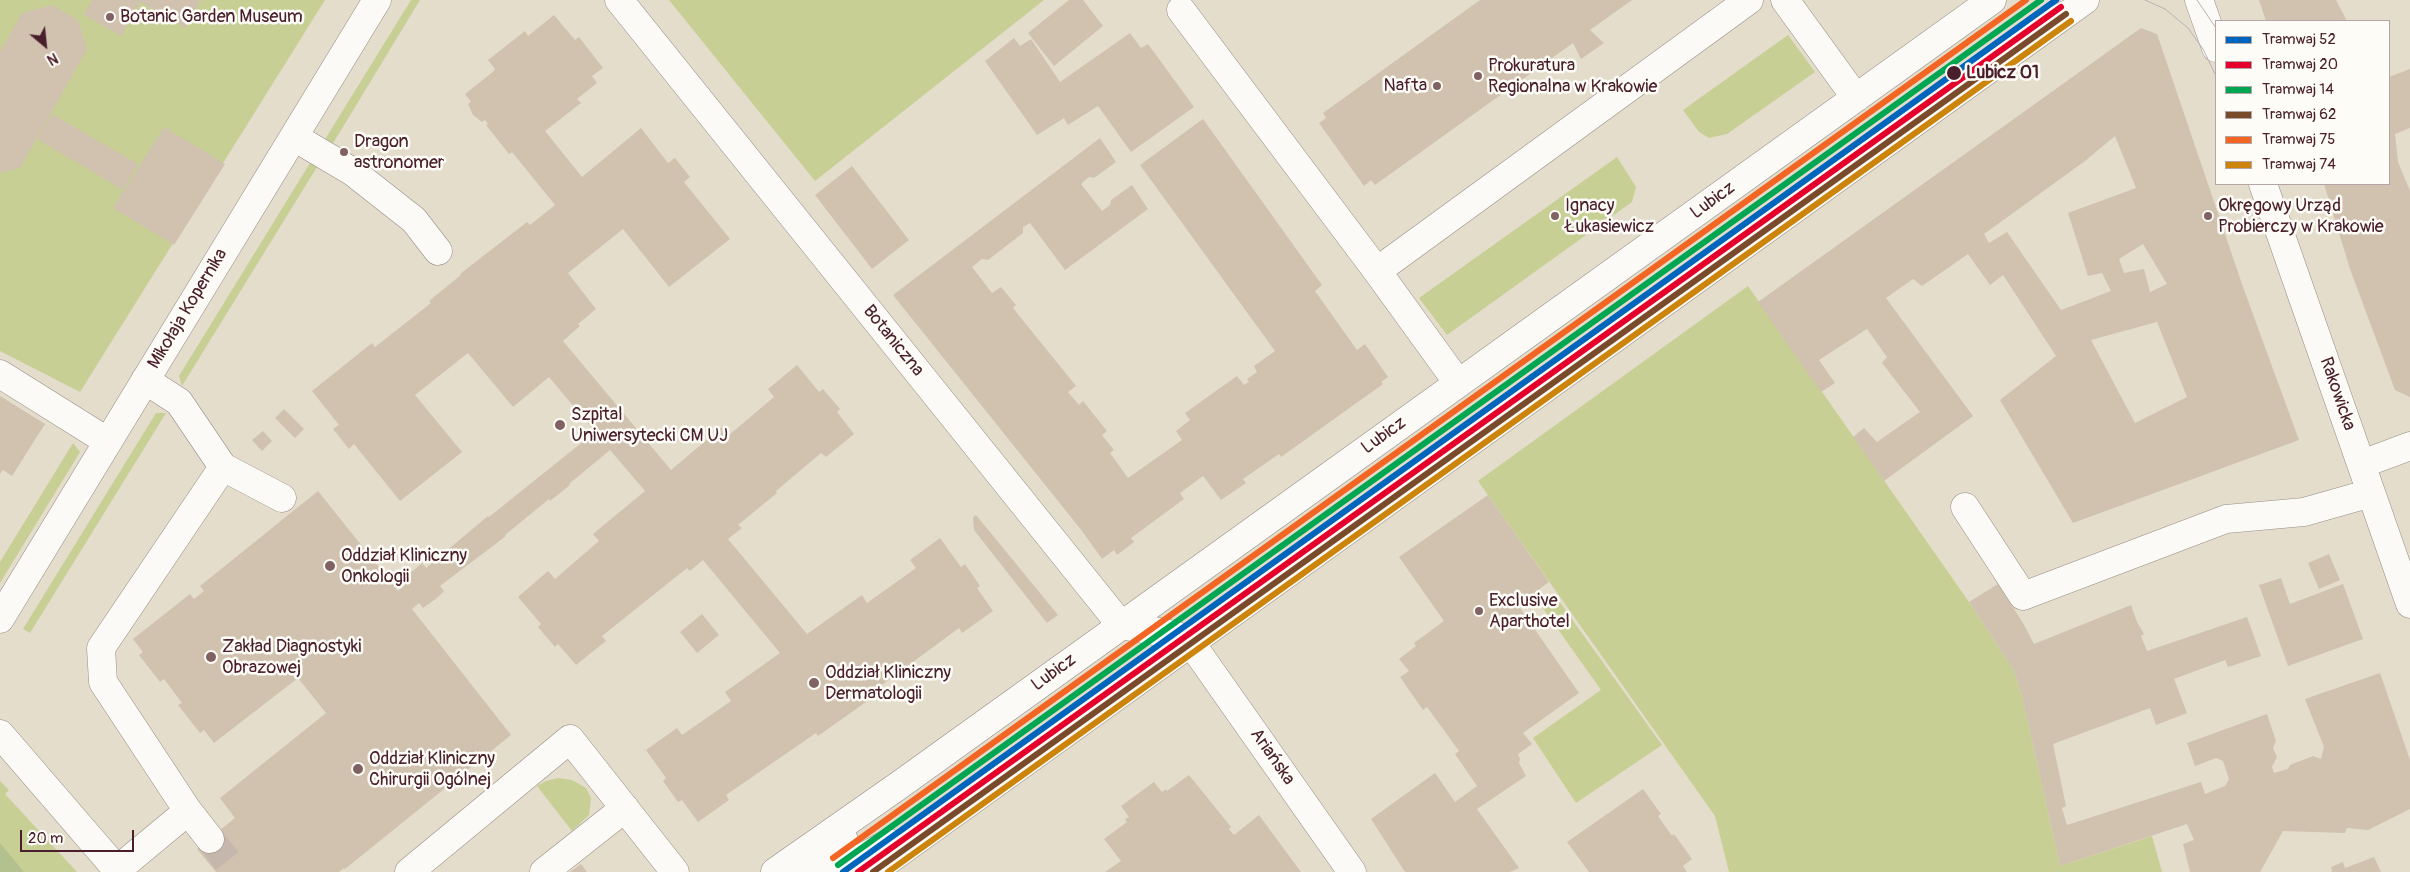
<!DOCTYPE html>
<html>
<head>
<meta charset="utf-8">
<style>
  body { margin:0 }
  #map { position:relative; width:2410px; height:872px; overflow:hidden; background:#e4ddcc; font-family:Pangolin,sans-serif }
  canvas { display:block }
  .legend { position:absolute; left:2215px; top:20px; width:175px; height:165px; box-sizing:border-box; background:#fdfcf7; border:1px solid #b5a4a5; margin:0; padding:6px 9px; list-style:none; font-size:15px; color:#4a1f2b }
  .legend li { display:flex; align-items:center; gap:10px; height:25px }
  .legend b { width:25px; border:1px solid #b5a4a5 }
  .north { position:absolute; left:20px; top:20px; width:50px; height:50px; -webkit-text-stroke:4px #fdfcf7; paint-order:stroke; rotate:152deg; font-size:14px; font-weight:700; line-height:20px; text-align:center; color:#4a1f2b }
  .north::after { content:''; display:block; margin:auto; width:18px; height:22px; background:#4a1f2b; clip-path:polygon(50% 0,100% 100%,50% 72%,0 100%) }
  .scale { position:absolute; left:20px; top:830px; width:114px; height:22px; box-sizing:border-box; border:2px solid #4a1f2b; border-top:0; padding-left:6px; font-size:15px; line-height:18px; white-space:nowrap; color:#4a1f2b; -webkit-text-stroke:4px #fdfcf7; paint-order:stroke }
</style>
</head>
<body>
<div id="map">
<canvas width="2410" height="872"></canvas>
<ul class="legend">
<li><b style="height:6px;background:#0065bd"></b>Tramwaj 52</li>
<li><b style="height:6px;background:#e4002b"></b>Tramwaj 20</li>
<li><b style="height:6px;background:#00a651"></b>Tramwaj 14</li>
<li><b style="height:6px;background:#7a4b2a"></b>Tramwaj 62</li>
<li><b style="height:6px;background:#f26522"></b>Tramwaj 75</li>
<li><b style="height:6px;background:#cc840b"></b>Tramwaj 74</li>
</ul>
<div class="north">N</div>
<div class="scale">20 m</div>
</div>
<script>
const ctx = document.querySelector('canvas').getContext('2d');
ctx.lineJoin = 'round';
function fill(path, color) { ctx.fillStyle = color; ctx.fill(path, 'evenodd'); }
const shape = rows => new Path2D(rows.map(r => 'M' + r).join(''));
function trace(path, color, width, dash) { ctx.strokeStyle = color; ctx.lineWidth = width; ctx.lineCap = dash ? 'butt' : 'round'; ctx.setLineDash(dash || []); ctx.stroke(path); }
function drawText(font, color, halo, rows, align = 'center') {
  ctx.font = font + ' Pangolin,sans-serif'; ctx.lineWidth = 5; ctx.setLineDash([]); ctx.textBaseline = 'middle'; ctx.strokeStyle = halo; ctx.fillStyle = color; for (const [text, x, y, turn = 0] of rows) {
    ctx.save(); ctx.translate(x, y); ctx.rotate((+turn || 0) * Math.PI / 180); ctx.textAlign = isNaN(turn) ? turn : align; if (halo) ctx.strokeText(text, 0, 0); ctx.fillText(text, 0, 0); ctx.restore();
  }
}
fill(shape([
  [0,0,325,0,80,392,0,351],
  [411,0,420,0,332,145,324,141],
  [669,0,1044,0,815,181],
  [1788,35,1815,72,1727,134,1709,138,1699,132,1683,110],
  [1617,157,1636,187,1632,202,1447,335,1419,298],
  [310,163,317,167,182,386,179,376],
  [1748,286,1969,602,2014,671,2022,696,2060,866,2152,836,2162,872,1729,872,1715,816,1478,481],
  [156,413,166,413,30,633,23,629],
  [73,443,80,452,0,583,0,562],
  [1554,594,1662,745,1576,803,1533,738,1601,690,1540,604],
  [558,778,572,780,586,788,591,798,589,815,572,831,537,786,546,781],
  [0,781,9,790,5,794,77,872,0,872]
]), '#c7cf95');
fill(shape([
  [0,843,24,872,0,872]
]), '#b3c18e');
fill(shape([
  [92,0,201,0,185,28,140,2,121,36,84,15],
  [1069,0,1083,0,1103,26,1054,66,1028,33],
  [1480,0,1632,0,1590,30,1604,43,1581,59,1573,43,1375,185,1371,180,1364,186,1319,123,1326,118,1323,113],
  [2259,0,2336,0,2347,21,2266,21],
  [52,5,78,20,87,49,20,168,0,173,0,52,22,13],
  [554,15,575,40,579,37,603,68,592,76,597,83,577,99,581,103,545,131,582,177,641,128,668,163,675,158,690,177,684,182,730,239,669,287,623,229,568,273,596,309,578,324,580,326,563,341,671,470,722,427,729,435,774,397,768,389,797,365,819,392,823,389,840,409,837,412,854,434,826,457,821,453,776,491,777,493,738,525,742,528,728,539,807,634,862,595,867,603,916,568,910,560,940,538,961,567,965,564,980,586,977,588,993,611,962,633,959,628,871,693,873,697,818,736,816,733,726,795,729,800,698,822,682,800,678,802,663,781,666,778,646,750,677,728,682,735,731,701,725,692,780,653,703,560,690,571,687,568,602,636,606,641,576,665,558,644,555,647,538,627,541,624,518,597,548,571,555,579,599,541,593,534,645,491,610,450,569,484,570,485,550,501,549,499,505,535,506,536,440,586,444,591,437,598,423,608,419,603,412,609,511,735,345,869,344,868,339,872,216,872,197,849,235,818,220,798,326,713,298,678,214,743,204,730,200,733,178,705,182,703,164,679,160,682,139,655,143,652,133,639,190,594,194,599,204,591,200,586,318,491,398,591,405,585,401,581,422,563,426,568,488,516,489,517,595,432,549,377,513,407,468,353,415,395,462,452,400,501,354,444,349,449,333,429,339,425,312,391,372,343,375,347,431,303,429,301,461,275,460,274,527,222,530,225,555,205,512,152,509,154,486,125,488,124,485,120,482,122,473,115,468,104,471,102,465,94,494,71,495,69,488,60,525,31,528,36],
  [2141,28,2157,34,2243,287,2299,440,2073,523,2000,400,2056,356,2003,275,1990,285,1968,254,1922,286,1913,279,1886,298,1973,416,1884,481,1853,437,1864,428,1877,442,1920,412,1882,363,1887,357,1867,329,1819,360,1835,383,1821,392,1758,302],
  [2115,136,2136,188,2068,213,2088,276,2102,273,2111,291,2061,310,2007,232,1989,243,1984,234,2085,161],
  [2143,244,2167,284,2150,292,2144,269,2124,273,2119,259],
  [2157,322,2187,397,2135,423,2091,340],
  [1130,33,1141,48,1148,44,1194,107,1131,152,1098,106,1068,125,1064,118,1037,135,985,61,1014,38,1020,46,1031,39,1060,82],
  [2410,69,2410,128,2395,134,2398,162,2410,191,2410,397,2395,390,2350,269,2324,184,2389,184,2389,77],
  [52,114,138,164,123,190,37,139],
  [1203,119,1322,285,1315,291,1357,350,1365,344,1388,377,1381,382,1383,384,1302,442,1281,457,1279,454,1243,479,1246,483,1221,500,1203,476,1180,493,1184,499,1131,538,1134,542,1117,555,1114,550,1102,559,1082,531,893,295,1100,138,1116,162,1094,178,1089,177,1081,184,1102,211,1110,205,1111,200,1132,185,1148,209,1065,270,1030,223,1023,227,1023,233,988,260,982,259,972,267,992,293,1001,287,1016,305,1013,308,1076,386,1068,392,1079,405,1083,401,1107,431,1102,435,1114,450,1110,453,1128,478,1182,440,1176,431,1190,420,1185,413,1237,376,1244,385,1249,382,1247,379,1257,372,1254,366,1275,351,1140,165],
  [164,127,225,164,174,245,113,208],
  [852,166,909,240,872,269,815,195],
  [0,396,45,424,12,476,3,470,0,474],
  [284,409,304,429,295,438,275,418],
  [263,431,272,441,262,451,252,440],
  [1488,495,1549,582,1518,605,1579,693,1523,733,1532,744,1518,754,1520,759,1519,763,1526,776,1477,809,1519,868,1510,872,1405,872,1371,819,1435,773,1455,802,1477,786,1455,754,1459,751,1427,707,1423,710,1400,677,1409,671,1399,659,1416,646,1414,643,1444,621,1399,557],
  [976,515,1058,615,1047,623,974,530,973,517],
  [2329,554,2340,580,2319,589,2308,563],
  [2281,578,2290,604,2343,584,2363,639,2288,666,2259,585],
  [1998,584,2023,623,2034,644,2131,605,2137,622,2144,634,2141,636,2147,651,2247,617,2261,656,2228,667,2225,660,2174,679,2187,713,2156,725,2150,708,2053,744,2066,806,2062,808,2067,825,2201,782,2205,794,2225,786,2229,779,2223,761,2216,758,2195,766,2187,743,2267,714,2276,741,2273,748,2277,757,2272,767,2274,773,2288,769,2290,765,2313,756,2321,759,2324,747,2305,699,2380,673,2410,760,2410,809,2368,830,2347,828,2345,833,2283,831,2260,872,2190,872,2183,844,2194,840,2187,824,2060,866,2022,696,2014,671,1969,602],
  [702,614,719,635,697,653,680,632],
  [1189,775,1231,827,1229,829,1234,835,1259,815,1301,872,1105,872,1121,861,1104,839,1127,822,1125,819,1129,817,1121,806,1154,782,1162,792,1166,789,1167,791],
  [1643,789,1661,814,1658,816,1672,836,1674,834,1692,859,1683,866,1687,872,1589,872,1567,842],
  [2374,857,2381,872,2332,872,2331,867,2343,862,2345,868],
  [581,864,587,872,570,872]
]), '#d0c2af');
trace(shape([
  [210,839,236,872]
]), '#c5b7ac', 28, [28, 14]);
const minor = shape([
  [619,0,1121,625,1175,635,1191,643,1352,872],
  [1785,0,1856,98],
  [2199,0,2216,48],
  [1181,10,1377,271,1458,383],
  [294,137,353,172,414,220,438,251],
  [2263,184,2410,604],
  [1377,271,1749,0],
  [0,374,107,441],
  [145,380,179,402,223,467,282,498],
  [2362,464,2410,446],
  [1965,507,2023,596,2226,519,2304,512,2371,493],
  [0,619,377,0],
  [0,734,119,872],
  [188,811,103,682,101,648,223,467],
  [117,870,188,811,210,839],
  [409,872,570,739,675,872],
  [544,872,625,808],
  [775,872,898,786,1992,0],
  [813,872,844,840],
  [836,872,889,843],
  [872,872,2085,0]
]);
trace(minor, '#968c85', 29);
trace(minor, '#fbfaf7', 28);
trace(shape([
  [2145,0,2165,9,2188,28,2203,49,2216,76],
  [2197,0,2216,28],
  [2038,13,2064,0]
]), '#b9b2b2', 1);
trace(shape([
  [843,872,2056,0]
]), '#0065bd', 6);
trace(shape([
  [858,872,2061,7]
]), '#e4002b', 6);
trace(shape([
  [838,865,2041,0]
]), '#00a651', 6);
trace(shape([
  [873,872,2066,14]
]), '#7a4b2a', 6);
trace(shape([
  [833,858,2026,0]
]), '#f26522', 6);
trace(shape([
  [888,872,2071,21]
]), '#cc840b', 6);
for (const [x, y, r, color] of [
  [110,17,5,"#806263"],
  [1954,73,8,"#4a1f2b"],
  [1478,76,5,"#806263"],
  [1437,86,5,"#806263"],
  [344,152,5,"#806263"],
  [1555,216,5,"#806263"],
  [2208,216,5,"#806263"],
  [560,425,6,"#806263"],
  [330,566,6,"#806263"],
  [1479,611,5,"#806263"],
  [211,657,6,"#806263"],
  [814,683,6,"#806263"],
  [358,769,6,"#806263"]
]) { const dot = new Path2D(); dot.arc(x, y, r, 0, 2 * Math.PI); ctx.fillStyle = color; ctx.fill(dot); trace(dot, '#fdfcf7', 2); }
drawText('18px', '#4a1f2b', '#fdfcf7', [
  ["Botanic Garden Museum",120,17],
  ["Prokuratura",1488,66],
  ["Regionalna w Krakowie",1488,87],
  ["Nafta",1427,86,"right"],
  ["Dragon",354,142],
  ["astronomer",354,163],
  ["Ignacy",1565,206],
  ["Łukasiewicz",1565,227],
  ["Okręgowy Urząd",2218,206],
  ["Probierczy w Krakowie",2218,227],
  ["Szpital",571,415],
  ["Uniwersytecki CM UJ",571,436],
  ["Oddział Kliniczny",341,556],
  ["Onkologii",341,577],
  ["Exclusive",1489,601],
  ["Aparthotel",1489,622],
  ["Zakład Diagnostyki",222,647],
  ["Obrazowej",222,668],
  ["Oddział Kliniczny",825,673],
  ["Dermatologii",825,694],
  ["Oddział Kliniczny",369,759],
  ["Chirurgii Ogólnej",369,780]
], 'left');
drawText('bold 18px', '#4a1f2b', '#fdfcf7', [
  ["Lubicz 01",1966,73]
], 'left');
drawText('18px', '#4a1f2b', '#fdfcf7', [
  ["Lubicz",1713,201,-36],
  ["Mikołaja Kopernika",188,309,-59],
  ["Botaniczna",893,341,51],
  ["Rakowicka",2337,394,71],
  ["Lubicz",1384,436,-36],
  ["Lubicz",1054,673,-36],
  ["Ariańska",1272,757,55]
]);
</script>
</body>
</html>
